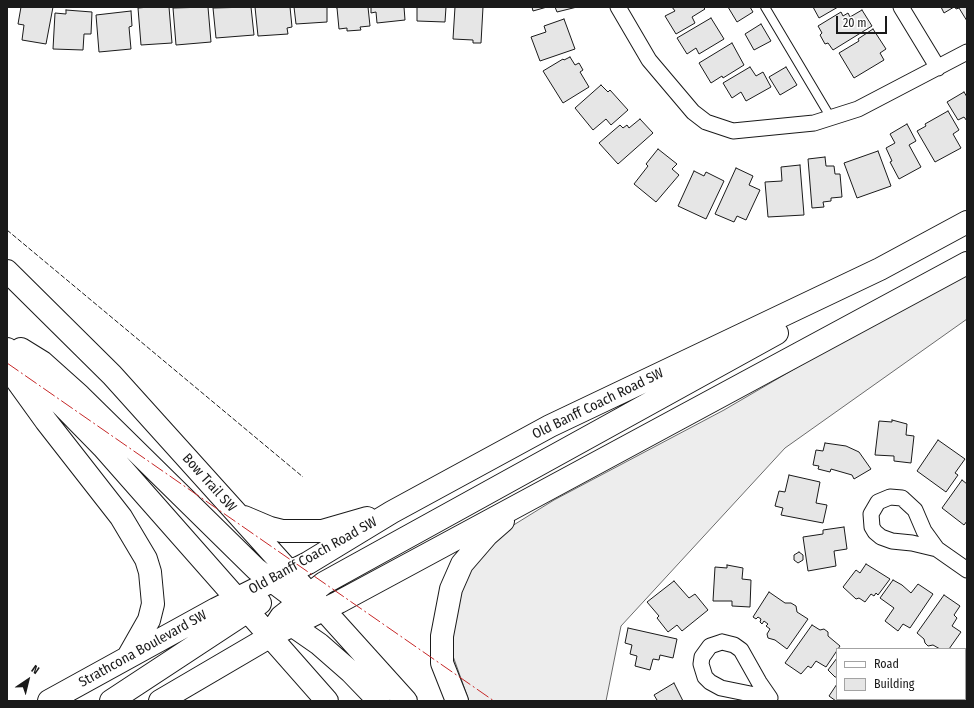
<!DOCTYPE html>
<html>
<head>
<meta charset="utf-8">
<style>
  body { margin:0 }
  #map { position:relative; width:974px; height:708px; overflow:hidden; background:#fff; font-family:"Fira Sans Condensed",sans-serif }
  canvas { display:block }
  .frame { position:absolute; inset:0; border:8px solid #1a1a1a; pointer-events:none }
  .legend { position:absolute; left:836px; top:648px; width:130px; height:52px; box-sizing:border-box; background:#fff; border:1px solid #a3a3a3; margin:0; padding:5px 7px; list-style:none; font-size:12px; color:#1a1a1a }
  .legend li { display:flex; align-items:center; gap:8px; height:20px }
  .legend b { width:20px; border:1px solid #a3a3a3 }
  .north { position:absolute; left:8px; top:660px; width:40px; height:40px; -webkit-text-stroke:3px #fff; paint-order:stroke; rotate:35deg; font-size:11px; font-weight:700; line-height:16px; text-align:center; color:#1a1a1a }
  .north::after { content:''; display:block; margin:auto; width:14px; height:18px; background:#1a1a1a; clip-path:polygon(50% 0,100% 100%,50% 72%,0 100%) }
  .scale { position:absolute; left:836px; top:16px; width:51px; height:18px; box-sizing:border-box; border:2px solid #1a1a1a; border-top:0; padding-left:5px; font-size:12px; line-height:14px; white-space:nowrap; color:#1a1a1a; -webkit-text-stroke:3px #fff; paint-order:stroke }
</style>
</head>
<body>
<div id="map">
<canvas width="974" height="708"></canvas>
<div class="frame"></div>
<ul class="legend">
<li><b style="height:5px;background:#fff"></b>Road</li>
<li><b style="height:11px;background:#e6e6e6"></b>Building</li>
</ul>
<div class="north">N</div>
<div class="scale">20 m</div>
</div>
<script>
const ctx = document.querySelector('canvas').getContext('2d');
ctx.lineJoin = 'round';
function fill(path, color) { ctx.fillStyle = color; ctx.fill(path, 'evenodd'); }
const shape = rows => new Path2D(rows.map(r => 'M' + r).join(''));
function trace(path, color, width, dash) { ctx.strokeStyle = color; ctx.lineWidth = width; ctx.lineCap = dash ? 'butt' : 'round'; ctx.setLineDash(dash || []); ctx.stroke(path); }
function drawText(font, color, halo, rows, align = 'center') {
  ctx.font = font + ' "Fira Sans Condensed",sans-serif'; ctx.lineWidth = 3; ctx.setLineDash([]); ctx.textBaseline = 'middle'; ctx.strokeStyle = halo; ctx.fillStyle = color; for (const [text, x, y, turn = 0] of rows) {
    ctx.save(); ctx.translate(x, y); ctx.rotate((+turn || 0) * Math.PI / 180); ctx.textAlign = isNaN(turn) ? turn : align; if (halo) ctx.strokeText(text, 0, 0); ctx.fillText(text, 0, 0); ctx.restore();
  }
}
const built = shape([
  [967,271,967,319,785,448,621,626,606,701,469,701,448,642,457,585,481,551,512,526,554,500,724,410,897,309,967,271]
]);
fill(built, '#ededed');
trace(built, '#6a6a6a', 1);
const building = shape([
  [21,7,53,7,46,44,22,40,24,25,18,24,21,7],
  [149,7,169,7,172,43,141,45,138,8,149,7],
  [208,7,211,42,176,45,173,8,208,7],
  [251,7,254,35,216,38,213,8,251,7],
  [255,7,290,7,292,27,287,28,288,34,258,36,255,7],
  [294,7,327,7,327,22,296,24,294,7],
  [334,7,368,7,370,26,360,27,361,30,347,31,347,28,339,29,337,8,334,7],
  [371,7,404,7,405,20,377,23,376,12,371,13,371,7],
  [417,7,446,7,445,22,417,21,417,7],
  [455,7,483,7,481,43,473,43,473,40,453,39,455,7],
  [532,7,547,7,533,11,532,7],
  [555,7,577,7,557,12,555,7],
  [672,7,703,7,705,9,692,17,695,23,676,34,665,16,675,11,672,7],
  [728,7,750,7,753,12,737,22,728,7],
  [813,7,838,7,819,18,813,7],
  [941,7,954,7,944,13,941,7],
  [955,7,967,7,967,21,959,8,956,9,955,7],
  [66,10,92,12,91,34,84,34,83,50,53,49,55,13,66,14,66,10],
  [862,10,872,26,833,50,828,43,825,44,820,35,822,33,818,26,841,12,843,16,848,13,850,17,862,10],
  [131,11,132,26,129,27,131,49,99,52,96,15,131,11],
  [711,18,724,39,699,54,696,48,687,54,677,38,711,18],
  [564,19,575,49,540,61,531,37,546,32,544,26,564,19],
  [761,24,771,41,754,50,745,34,761,24],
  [873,29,886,49,880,53,884,60,854,78,839,53,859,41,858,39,873,29],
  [732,43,744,65,723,78,722,76,711,83,699,63,732,43],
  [570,57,575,65,579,63,583,70,580,72,589,87,563,103,543,71,563,59,564,60,570,57],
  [750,67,756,76,763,72,771,87,746,101,741,92,732,98,723,83,750,67],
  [786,67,797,85,780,95,769,77,786,67],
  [601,85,608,92,610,90,628,110,611,125,606,119,593,130,575,108,601,85],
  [964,92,967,97,967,121,964,117,958,120,947,102,964,92],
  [948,111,959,130,953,134,961,148,935,162,917,131,926,126,925,124,948,111],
  [640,119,653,133,618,164,599,143,620,125,623,128,627,125,629,128,640,119],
  [907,124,916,141,909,145,921,167,899,179,890,162,892,161,886,148,895,143,890,134,907,124],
  [658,149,677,164,672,169,679,175,656,202,634,184,648,166,646,164,658,149],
  [878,151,891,186,857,198,844,163,878,151],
  [825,157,826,166,834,166,835,174,840,174,842,197,831,198,831,201,823,202,824,207,812,208,808,159,825,157],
  [800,165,804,215,768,217,765,182,782,181,781,167,800,165],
  [736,168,753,176,749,185,760,190,746,220,737,216,734,222,715,214,736,168],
  [694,171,704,176,706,172,724,181,706,219,678,206,694,171],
  [892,420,907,424,906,435,914,436,911,463,894,461,894,456,875,455,879,421,892,422,892,420],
  [938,440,965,459,955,473,958,475,946,492,917,471,938,440],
  [825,443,846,446,859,452,871,469,854,479,852,475,831,469,830,472,818,469,819,466,813,465,816,450,823,451,825,443],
  [789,475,820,482,816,503,827,505,823,523,781,515,783,508,775,506,779,491,785,492,789,475],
  [962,480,967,484,967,521,964,525,942,508,962,480],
  [844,527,847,549,834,551,836,566,808,571,803,537,823,534,823,530,844,527],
  [799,552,803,555,803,560,798,563,794,560,794,555,799,552],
  [866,564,890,579,878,595,876,593,874,596,871,594,865,602,859,598,856,599,843,587,856,570,860,573,866,564],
  [727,565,743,568,742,579,751,580,750,607,732,606,732,601,713,601,715,567,727,568,727,565],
  [893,580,902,585,911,593,918,584,933,594,910,628,903,624,898,631,885,621,894,608,880,598,893,580],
  [674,581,689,598,695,594,708,610,682,631,677,625,668,632,657,618,659,616,647,602,674,581],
  [769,592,785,603,791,603,796,606,797,612,808,619,787,649,775,640,768,638,767,634,770,629,766,626,768,624,764,621,762,624,760,622,761,619,758,617,756,619,753,617,769,592],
  [944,595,960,606,954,615,957,618,952,626,961,632,949,649,940,649,933,645,928,646,925,643,924,639,917,633,944,595],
  [812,625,820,630,824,629,828,632,828,636,840,646,826,667,816,661,811,668,808,666,801,674,785,663,812,625],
  [628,628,677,639,673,658,660,655,659,660,653,659,650,670,635,666,637,656,630,654,632,645,625,643,628,628],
  [837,658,837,677,835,677,828,670,837,658],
  [674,683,683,701,655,701,657,700,654,695,674,683],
  [837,684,837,699,852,699,851,701,836,701,829,696,837,684],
  [859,699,903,699,902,701,857,701,859,699]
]);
fill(building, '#e6e6e6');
trace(building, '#1a1a1a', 1);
const service = shape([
  [765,7,831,118]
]);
const minor = shape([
  [618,7,649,60,693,112,706,122,733,131,814,123,858,109,967,52],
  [901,7,938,68],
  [890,497,902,498,915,510,924,531,937,549,912,543,892,541,881,537,875,532,872,527,871,514,878,502,890,497],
  [937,549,967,570],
  [722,642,734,645,741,650,759,682,770,698,721,688,710,682,705,677,701,664,702,657,710,646,722,642]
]);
const secondary = shape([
  [7,271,112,375,406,701],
  [7,349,103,447,327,701],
  [21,349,42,362,80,396,256,569,300,602,313,607],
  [7,367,46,421,121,517,146,559,150,572,153,604,149,620,128,657],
  [244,517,270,528,282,531,322,531,367,518],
  [283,619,319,644,351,672,379,701],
  [275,626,281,617,324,583,777,333],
  [49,701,216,609,308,563,392,512,550,426,880,269,967,222],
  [111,701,260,603],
  [160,701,271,636,339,602,967,263],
  [457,701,442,663,442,636,451,589,462,564,487,535,503,521]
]);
trace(service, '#1a1a1a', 10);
trace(minor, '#1a1a1a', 17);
trace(secondary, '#1a1a1a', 24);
trace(service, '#fff', 8);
trace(minor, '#fff', 15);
trace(secondary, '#fff', 22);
trace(shape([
  [7,230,303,477]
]), '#1a1a1a', 1, [5, 2]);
trace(shape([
  [7,363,494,701]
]), '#c62828', 1, [14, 3, 2, 3]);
drawText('14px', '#1a1a1a', '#fff', [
  ["Old Banff Coach Road SW",598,404,-26],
  ["Bow Trail SW",209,483,48],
  ["Old Banff Coach Road SW",313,556,-29],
  ["Strathcona Boulevard SW",143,649,-29]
]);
</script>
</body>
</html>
